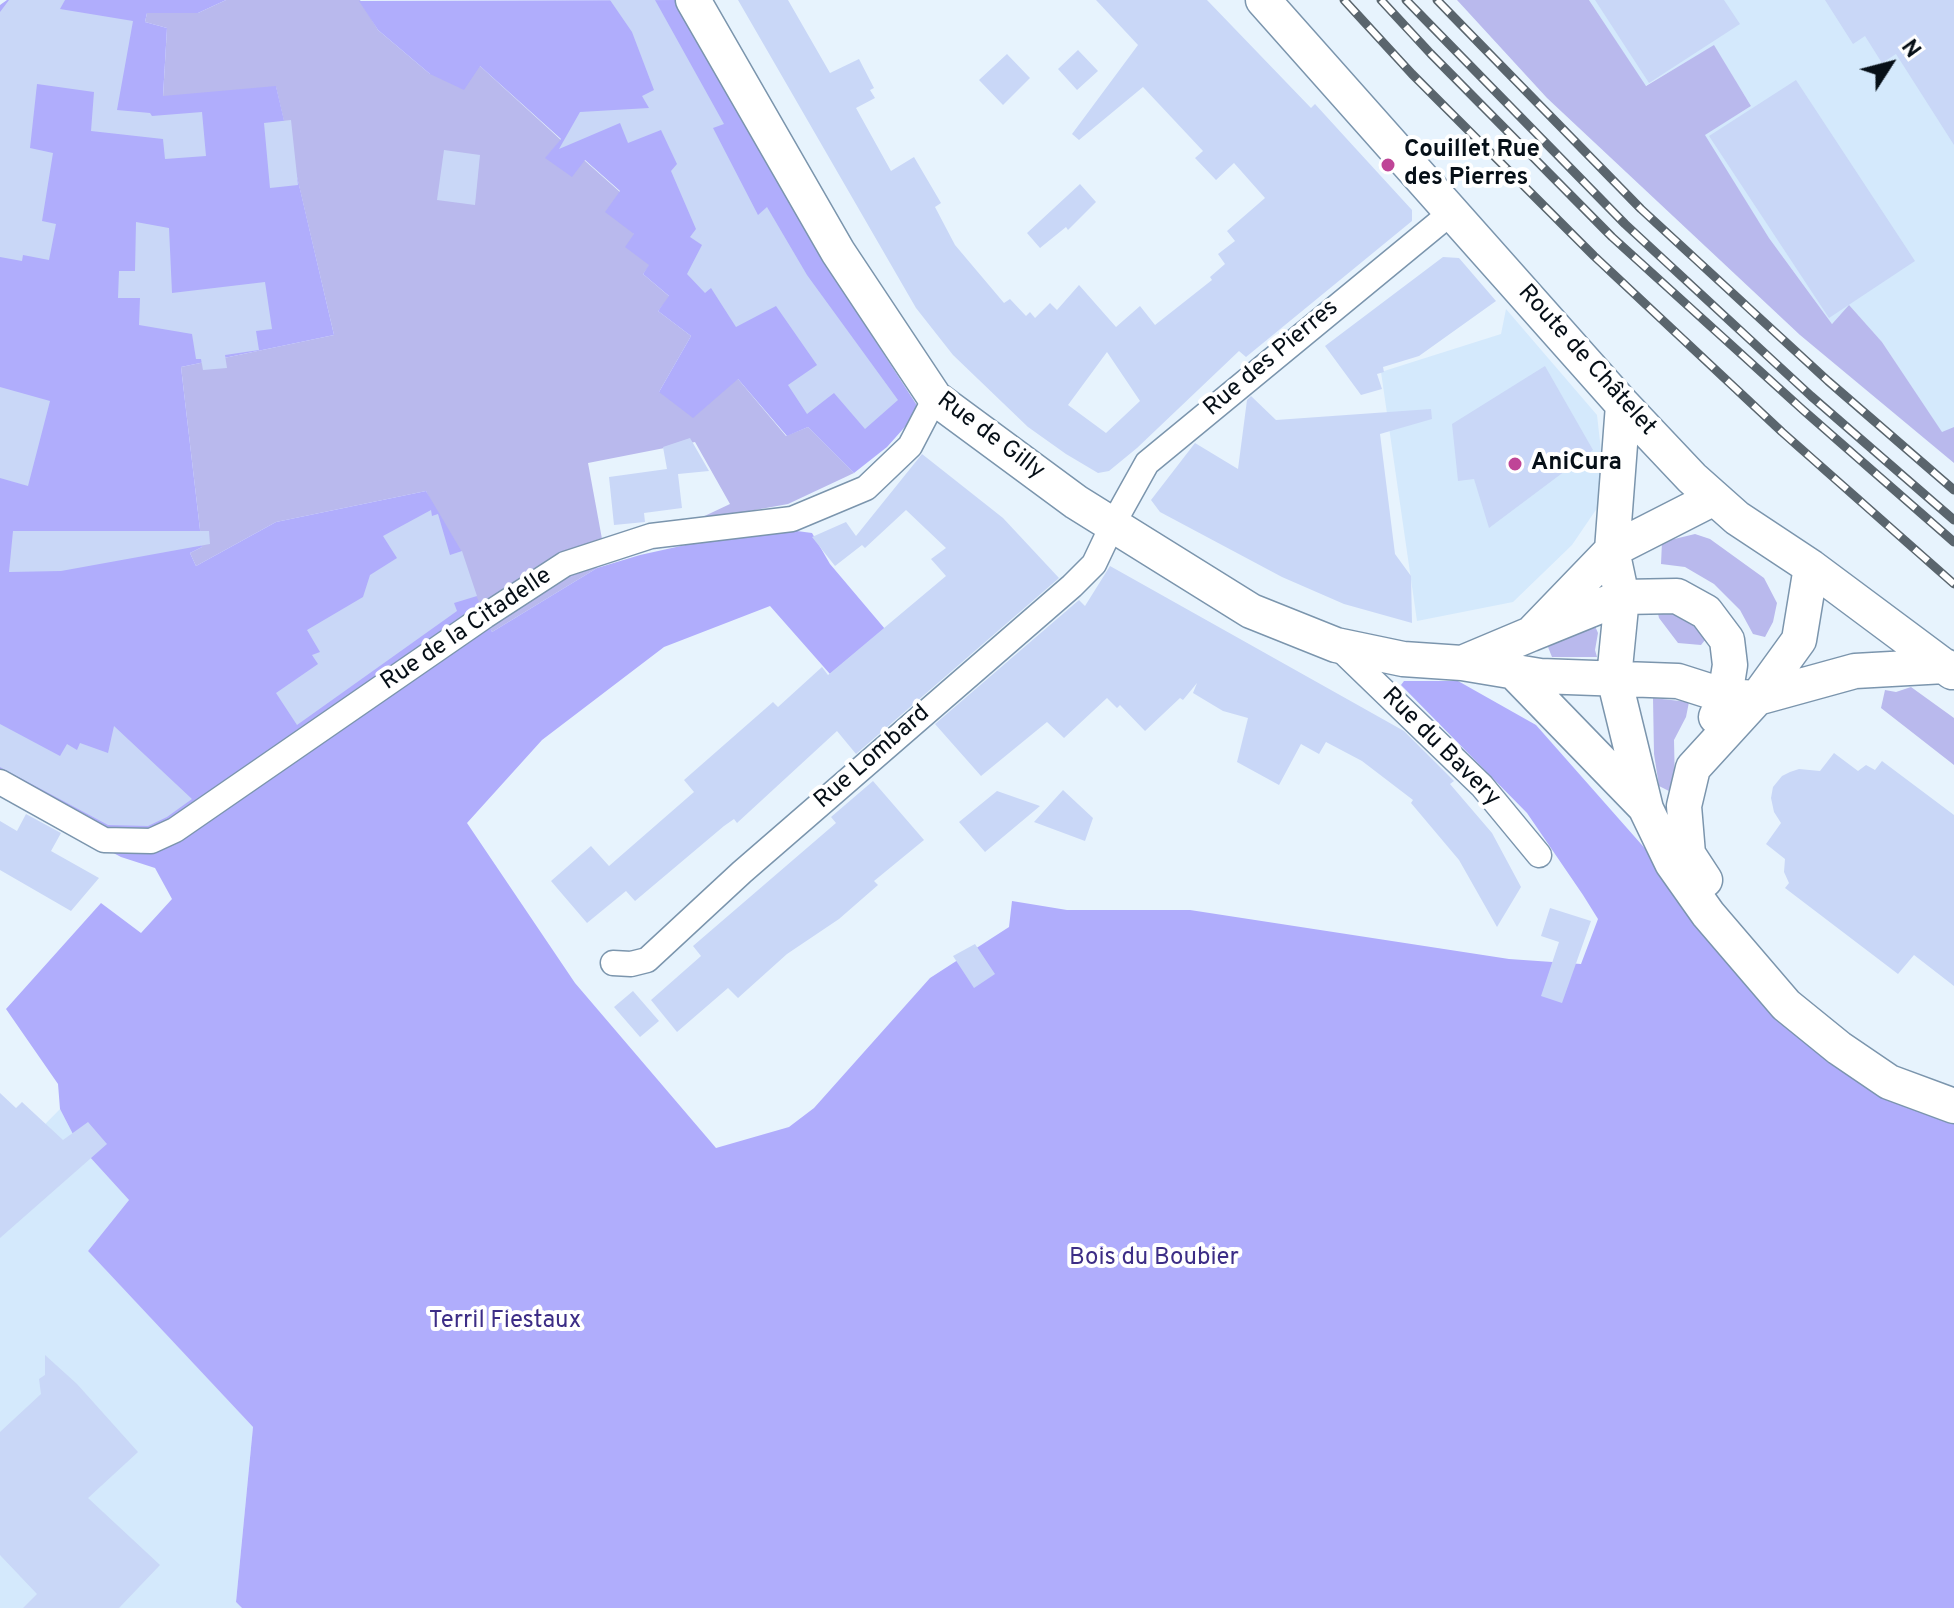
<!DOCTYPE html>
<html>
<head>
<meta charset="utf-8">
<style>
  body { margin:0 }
  #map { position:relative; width:1954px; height:1608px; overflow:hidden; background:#e7f3fd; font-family:Overpass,sans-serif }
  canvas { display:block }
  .north { position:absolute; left:1850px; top:24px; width:80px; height:80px; -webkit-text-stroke:6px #fff; paint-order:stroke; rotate:54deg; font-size:22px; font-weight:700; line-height:32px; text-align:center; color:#060f17 }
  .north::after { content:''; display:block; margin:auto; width:28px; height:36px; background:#060f17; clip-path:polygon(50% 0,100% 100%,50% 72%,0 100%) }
</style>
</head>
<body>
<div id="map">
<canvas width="1954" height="1608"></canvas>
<div class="north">N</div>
</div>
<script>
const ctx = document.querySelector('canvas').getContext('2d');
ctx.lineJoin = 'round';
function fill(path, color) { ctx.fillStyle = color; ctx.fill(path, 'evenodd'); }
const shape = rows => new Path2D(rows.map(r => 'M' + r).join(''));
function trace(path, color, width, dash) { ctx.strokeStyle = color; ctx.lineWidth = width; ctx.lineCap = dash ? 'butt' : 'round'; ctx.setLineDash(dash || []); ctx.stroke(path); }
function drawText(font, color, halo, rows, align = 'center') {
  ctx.font = font + ' Overpass,sans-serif'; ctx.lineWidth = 8; ctx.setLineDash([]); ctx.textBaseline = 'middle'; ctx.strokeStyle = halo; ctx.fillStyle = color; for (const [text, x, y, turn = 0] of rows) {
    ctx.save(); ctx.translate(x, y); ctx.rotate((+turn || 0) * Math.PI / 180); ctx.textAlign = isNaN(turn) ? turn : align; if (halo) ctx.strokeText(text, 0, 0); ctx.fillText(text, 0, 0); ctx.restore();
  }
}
fill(shape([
  [1589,0,1954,0,1954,427,1942,433,1882,342,1849,306,1832,324,1769,238,1704,135,1751,106,1714,46,1645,86],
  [1506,309,1597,415,1606,495,1572,545,1513,602,1417,621,1381,372,1501,334],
  [60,1109,78,1144,129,1200,88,1251,253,1427,236,1602,242,1608,0,1608,0,1170]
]), '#d4e9fc');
fill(shape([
  [226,0,360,0,378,30,430,74,480,66,561,140,546,158,584,160,620,192,634,234,650,265,643,274,670,297,658,311,691,336,659,392,738,379,786,436,808,427,854,473,788,504,694,521,730,504,695,442,588,463,602,539,597,568,492,632,426,491,276,522,196,566,190,553,202,547,181,367,334,335,276,87,163,97,167,28,145,22,147,13,198,13],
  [1457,0,1589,0,1646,86,1714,45,1751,106,1705,135,1769,238,1832,324,1849,305,1882,342,1942,432,1954,427,1954,463,1800,335,1547,98],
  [1695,534,1710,539,1764,578,1777,603,1773,622,1765,637,1753,634,1740,610,1714,584,1685,567,1661,564,1662,542],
  [1656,605,1685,613,1705,640,1701,645,1678,643,1659,618],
  [1595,626,1598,633,1595,650,1597,657,1552,657,1548,647,1584,628],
  [1911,687,1954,718,1954,765,1881,708,1885,690,1896,692],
  [1653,698,1689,702,1686,717,1674,740,1675,787,1669,791,1659,786,1654,754]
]), '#b9b9ed');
fill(shape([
  [7,0,226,0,198,13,147,13,145,22,167,28,163,96,276,86,334,335,181,367,202,547,190,553,196,566,276,522,426,491,462,552,476,595,492,632,597,568,640,555,767,527,812,533,830,564,885,629,830,674,770,606,664,647,542,740,467,823,575,983,716,1148,789,1127,814,1108,930,978,1009,927,1012,901,1067,910,1190,910,1509,959,1581,964,1598,919,1583,895,1527,813,1401,685,1404,681,1458,681,1536,725,1649,853,1782,1023,1954,1118,1954,1608,242,1608,236,1602,253,1427,88,1251,129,1200,78,1144,60,1109,58,1084,6,1009,101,903,141,933,172,899,155,868,121,857,0,794,0,5],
  [678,0,843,291,920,410,887,447,854,473,808,427,787,436,738,379,693,418,659,392,691,336,658,311,669,296,643,274,649,265,625,247,634,234,605,212,620,191,585,160,572,177,545,158,561,139,480,66,464,90,430,74,378,30,359,1]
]), '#b0adfc');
fill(shape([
  [9,0,65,0,60,9,133,21,117,110,150,113,152,116,202,112,206,156,165,159,163,139,91,131,94,92,37,84,30,148,53,153,42,221,56,224,49,260,23,255,22,261,0,257,0,12],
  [610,0,655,0,724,124,713,128,758,215,767,207,807,275,898,400,865,429,834,393,807,414,788,385,817,365,776,306,736,327,711,288,705,293,687,274,702,245,690,237,696,229,671,171,677,164,661,130,628,143,620,123,559,149,580,112,649,108,642,96,654,90,632,32],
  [738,0,788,0,830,73,859,59,874,88,870,90,875,98,856,108,891,171,914,157,941,203,935,207,955,245,1004,303,1010,299,1026,316,1030,312,1035,318,1050,303,1057,310,1079,285,1116,327,1140,306,1155,325,1212,280,1210,277,1225,264,1218,254,1235,241,1227,231,1265,198,1234,163,1216,180,1195,158,1203,151,1143,87,1079,140,1072,134,1138,45,1096,0,1207,0,1311,108,1315,104,1346,138,1412,210,1412,221,1246,357,1239,351,1137,448,1109,471,1098,473,1066,454,1028,427,953,355,916,308],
  [1107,352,1140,401,1106,433,1068,405],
  [1595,0,1724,0,1740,24,1649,83],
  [1825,0,1954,0,1954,145,1896,54,1882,63,1865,36,1853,44],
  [1078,50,1098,71,1077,90,1058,69],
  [1007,54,1030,78,1003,105,979,80],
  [1796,80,1915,261,1829,318,1709,136],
  [291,120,298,185,270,188,264,123],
  [444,150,480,155,475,205,437,200],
  [1080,184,1096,202,1068,230,1066,227,1040,248,1027,233],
  [136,222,169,228,172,293,265,282,272,329,256,331,259,350,225,355,227,368,203,370,201,359,196,359,192,334,139,325,140,298,118,298,119,271,135,271],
  [1443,257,1459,258,1496,301,1419,356,1383,367,1384,372,1377,374,1382,389,1361,395,1325,346],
  [1545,366,1593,450,1489,528,1474,479,1458,481,1452,424],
  [0,387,50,401,28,486,0,478],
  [1251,396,1276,420,1431,409,1432,419,1380,434,1395,554,1411,576,1412,623,1344,604,1282,577,1160,512,1151,500,1195,443,1238,469,1247,400],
  [690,438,709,471,678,474,682,508,644,513,645,522,614,525,609,477,667,469,663,447],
  [922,454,1003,518,1059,578,856,754,837,731,737,823,734,819,724,826,635,901,626,891,587,923,551,881,591,846,609,866,694,792,684,780,773,702,778,707,822,667,828,675,946,576,931,559,946,548,906,510,865,548,862,545,835,566,812,537,846,522,856,536],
  [431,510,432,516,438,514,450,555,462,551,477,596,454,603,457,611,297,725,276,693,318,664,312,655,320,652,307,630,363,597,370,575,397,558,383,536],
  [13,531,209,531,210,544,61,571,9,572],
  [1110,566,1404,731,1454,781,1450,784,1492,833,1521,887,1497,927,1459,860,1411,803,1413,800,1362,761,1326,742,1319,754,1301,744,1279,785,1237,762,1248,718,1223,711,1193,693,1197,683,1183,700,1180,698,1145,731,1120,705,1117,708,1107,698,1064,738,1047,722,981,776,935,724,1079,600,1085,606],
  [0,724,60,756,67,744,77,750,80,743,108,753,114,726,192,799,167,817,148,826,108,825,0,767],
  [1834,753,1858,771,1866,765,1875,770,1882,761,1954,815,1954,986,1914,955,1898,974,1785,888,1789,883,1784,872,1785,859,1766,844,1781,823,1774,812,1771,798,1773,787,1782,776,1790,772,1799,769,1820,771],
  [873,781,924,840,874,881,878,885,839,919,787,954,738,998,728,988,677,1032,651,1000,701,956,693,946,836,823,831,817],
  [1063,790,1093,818,1085,841,1034,822],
  [997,791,1040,806,985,852,959,822],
  [26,814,61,833,51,851,99,878,71,911,0,870,0,821,17,831],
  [1550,908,1591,921,1562,1003,1541,996,1559,942,1541,936],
  [975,944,995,974,974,988,953,956],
  [633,991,659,1021,640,1037,614,1007],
  [0,1093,16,1108,22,1102,63,1140,88,1122,107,1144,0,1238],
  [45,1355,77,1384,138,1452,88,1498,160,1565,119,1608,23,1608,37,1594,0,1555,0,1432,41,1394,39,1379,45,1375]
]), '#c9d7f7');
const minor = shape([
  [1336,645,1482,786,1539,855],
  [0,782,104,840,151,841,175,830,485,616,565,564,651,536,792,519,866,488,910,446,935,398],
  [613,963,631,964,647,960,742,872,1072,586,1094,564,1113,524,1147,463,1452,212]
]);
const secondary = shape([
  [693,0,838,252,935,398,1076,502,1251,611,1336,645,1403,659,1462,663,1540,676,1678,681,1725,696,1757,698,1855,671,1945,666],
  [1263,0,1623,405,1692,478,1737,518,1811,567,1952,672],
  [1623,405,1612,550,1622,597,1614,678,1646,809,1672,863,1708,914,1786,1005,1839,1048,1889,1082,1954,1106],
  [1531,634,1622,597,1677,596,1706,612,1727,640,1730,665,1725,696,1716,717],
  [1462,663,1531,634,1612,550,1714,498],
  [1513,671,1644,806],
  [1705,880,1688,854,1684,806,1693,768,1757,698,1799,640,1811,567]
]);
trace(minor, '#7b95ad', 27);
trace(secondary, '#7b95ad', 37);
trace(minor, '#fff', 24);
trace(secondary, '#fff', 34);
const rail = shape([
  [1344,0,1412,74,1594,256,1782,432,1954,584],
  [1381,0,1431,54,1612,237,1803,410,1954,542],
  [1406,0,1625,224,1811,396,1954,520],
  [1437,0,1641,209,1828,381,1954,490]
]);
trace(rail, '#5a656d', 9);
trace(rail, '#fff', 6, [18]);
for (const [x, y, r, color] of [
  [1388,165,8,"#bf4597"],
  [1515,464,8,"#bf4597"]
]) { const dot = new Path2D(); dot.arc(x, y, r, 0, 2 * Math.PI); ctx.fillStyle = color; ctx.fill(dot); trace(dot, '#fff', 3); }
drawText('bold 24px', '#060f17', '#fff', [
  ["Couillet Rue",1404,151],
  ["des Pierres",1404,179],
  ["AniCura",1531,464]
], 'left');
drawText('24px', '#060f17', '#fff', [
  ["Rue des Pierres",1272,359,-40],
  ["Route de Châtelet",1586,361,48],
  ["Rue de Gilly",990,437,37],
  ["Rue de la Citadelle",467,630,-34],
  ["Rue du Bavery",1440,748,45],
  ["Rue Lombard",873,758,-41]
]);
drawText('24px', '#3c2d86', '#fff', [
  ["Bois du Boubier",1154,1259],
  ["Terril Fiestaux",505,1322]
]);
</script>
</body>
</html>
